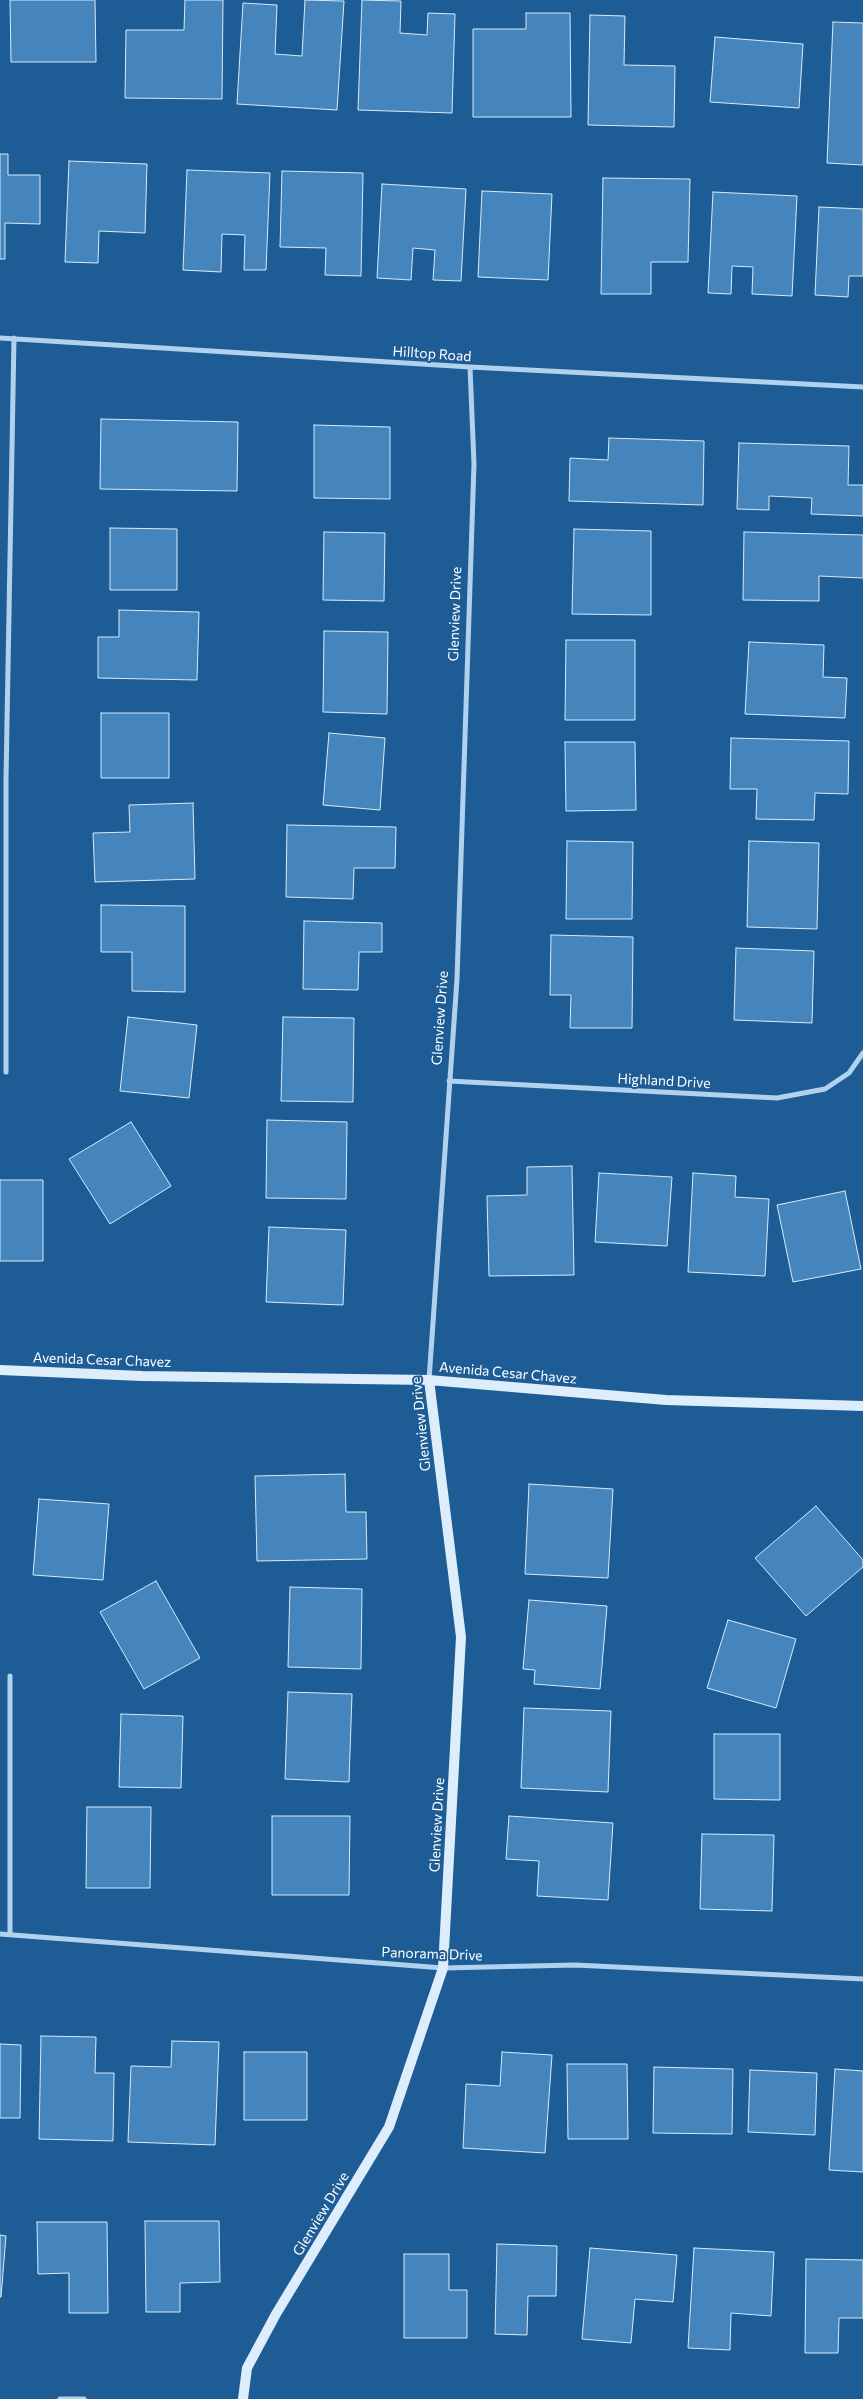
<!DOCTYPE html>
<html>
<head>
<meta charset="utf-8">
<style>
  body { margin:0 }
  canvas { display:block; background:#1e5c95 }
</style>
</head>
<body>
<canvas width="863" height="2399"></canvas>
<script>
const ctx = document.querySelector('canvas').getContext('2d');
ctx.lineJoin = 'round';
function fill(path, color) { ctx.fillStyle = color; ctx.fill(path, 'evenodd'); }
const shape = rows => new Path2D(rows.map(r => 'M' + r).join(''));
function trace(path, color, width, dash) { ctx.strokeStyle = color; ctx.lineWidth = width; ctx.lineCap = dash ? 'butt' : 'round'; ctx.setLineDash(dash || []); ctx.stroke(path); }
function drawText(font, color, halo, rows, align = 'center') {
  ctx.font = font + ' Commissioner,sans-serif'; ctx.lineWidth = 4; ctx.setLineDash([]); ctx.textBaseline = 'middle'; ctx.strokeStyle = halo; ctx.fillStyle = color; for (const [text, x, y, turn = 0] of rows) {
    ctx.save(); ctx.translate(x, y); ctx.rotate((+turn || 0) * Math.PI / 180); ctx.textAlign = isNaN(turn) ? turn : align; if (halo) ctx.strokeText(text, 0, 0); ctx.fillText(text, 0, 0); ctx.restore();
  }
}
const building = shape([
  [10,0,95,0,96,62,11,62,10,0],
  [185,0,223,0,222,99,125,98,126,30,184,30,185,0],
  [305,0,344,1,337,110,237,104,243,3,277,5,275,54,302,56,305,0],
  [362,0,401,1,400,33,427,35,428,13,455,14,452,113,358,110,362,0],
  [526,13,570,13,571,117,473,117,473,29,526,29,526,13],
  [590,15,625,16,624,65,675,66,674,127,588,125,590,15],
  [833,22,863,23,863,165,827,163,833,22],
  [715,37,803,44,799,108,710,102,715,37],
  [0,154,8,154,8,175,40,175,40,224,5,223,5,259,0,259,0,154],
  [69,161,147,164,145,233,99,231,98,263,65,262,69,161],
  [187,170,270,173,266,270,244,270,245,235,222,234,221,272,183,270,187,170],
  [282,171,363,173,361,276,325,275,326,248,280,247,282,171],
  [603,178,690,179,688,262,651,262,651,294,601,294,603,178],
  [382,184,466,189,461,281,433,280,435,250,413,248,411,280,377,278,382,184],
  [482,191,552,194,548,280,478,277,482,191],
  [713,192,797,196,792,296,752,294,753,267,732,266,731,294,708,293,713,192],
  [819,207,863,209,863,276,849,276,848,297,815,295,819,207],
  [101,419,238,422,237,491,100,489,101,419],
  [314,425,390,427,390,499,314,498,314,425],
  [609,438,704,441,703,505,569,501,570,458,608,460,609,438],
  [739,443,849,446,848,485,863,485,863,516,811,514,812,498,769,496,769,510,737,509,739,443],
  [110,528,177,529,177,590,110,590,110,528],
  [574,529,651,531,651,615,572,614,574,529],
  [324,532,385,533,384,601,323,600,324,532],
  [744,532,863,535,863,578,819,576,819,601,743,600,744,532],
  [119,610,199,612,197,680,98,678,98,637,119,637,119,610],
  [324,631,388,632,387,714,323,712,324,631],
  [566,640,635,640,635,720,565,720,566,640],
  [749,642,824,645,823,677,847,678,845,718,745,714,749,642],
  [101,713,169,713,169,778,101,778,101,713],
  [329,733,385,738,380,810,323,805,329,733],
  [731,738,849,741,848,794,815,793,814,820,756,819,757,789,730,789,731,738],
  [565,742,635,742,636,810,566,811,565,742],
  [193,803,195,879,95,882,93,833,130,832,129,805,193,803],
  [287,825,396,827,395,868,354,868,353,899,286,897,287,825],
  [567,841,633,842,632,919,566,919,567,841],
  [749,841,819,843,817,929,747,927,749,841],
  [101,905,185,906,185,992,132,991,132,952,101,952,101,905],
  [304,921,382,923,382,952,359,952,358,990,303,989,304,921],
  [551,935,633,937,632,1028,570,1028,571,995,550,995,551,935],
  [736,948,814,951,812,1023,734,1020,736,948],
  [128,1017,197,1025,189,1098,120,1091,128,1017],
  [283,1017,354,1018,353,1102,281,1101,283,1017],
  [267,1120,347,1122,346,1199,266,1198,267,1120],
  [131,1122,171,1186,110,1224,69,1159,131,1122],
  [572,1166,574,1275,489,1276,487,1196,527,1195,527,1167,572,1166],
  [599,1173,672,1177,667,1246,595,1242,599,1173],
  [693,1173,736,1176,735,1197,769,1199,765,1276,688,1272,693,1173],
  [0,1180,43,1180,43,1261,0,1261,0,1180],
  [845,1191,861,1269,793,1282,777,1205,845,1191],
  [269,1227,346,1230,343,1305,266,1302,269,1227],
  [345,1474,346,1512,366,1512,367,1559,257,1561,255,1476,345,1474],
  [529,1484,613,1489,608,1578,525,1574,529,1484],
  [39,1499,109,1504,103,1580,33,1575,39,1499],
  [816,1506,863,1560,863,1567,806,1616,755,1558,816,1506],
  [156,1581,200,1658,144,1689,100,1612,156,1581],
  [290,1587,362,1589,361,1669,288,1667,290,1587],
  [529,1600,607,1606,600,1689,534,1684,535,1670,523,1669,529,1600],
  [728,1620,796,1639,776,1708,707,1688,728,1620],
  [288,1692,352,1694,349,1782,285,1779,288,1692],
  [524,1708,611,1711,608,1792,521,1788,524,1708],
  [121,1714,183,1716,181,1788,119,1787,121,1714],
  [714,1734,780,1734,780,1800,714,1799,714,1734],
  [87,1807,151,1807,150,1888,86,1888,87,1807],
  [272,1816,350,1816,349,1895,272,1895,272,1816],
  [509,1816,613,1823,608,1900,537,1896,539,1861,506,1859,509,1816],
  [702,1834,774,1835,772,1911,700,1909,702,1834],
  [41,2036,96,2037,95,2073,114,2073,113,2141,39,2139,41,2036],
  [172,2041,219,2042,215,2145,128,2142,131,2066,171,2067,172,2041],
  [0,2044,21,2045,20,2118,0,2118,0,2044],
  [244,2052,307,2052,307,2120,244,2120,244,2052],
  [502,2052,552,2055,545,2153,463,2148,466,2084,500,2086,502,2052],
  [567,2064,627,2064,628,2139,568,2139,567,2064],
  [654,2067,733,2069,732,2134,653,2133,654,2067],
  [835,2069,863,2071,863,2172,829,2170,835,2069],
  [750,2070,817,2073,815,2135,748,2132,750,2070],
  [145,2221,219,2221,220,2282,180,2283,180,2312,146,2312,145,2221],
  [37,2222,107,2222,108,2313,69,2313,69,2273,38,2274,37,2222],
  [0,2235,6,2236,1,2297,0,2297,0,2235],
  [497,2244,557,2246,556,2296,528,2296,527,2335,495,2334,497,2244],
  [590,2248,677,2255,673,2302,635,2299,631,2343,582,2339,590,2248],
  [694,2248,774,2252,771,2316,731,2313,730,2350,688,2348,694,2248],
  [404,2254,449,2254,449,2290,467,2290,467,2338,404,2338,404,2254],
  [806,2259,863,2260,863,2318,839,2318,838,2353,805,2353,806,2259]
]);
fill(building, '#4685bb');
trace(building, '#d7eafa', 1);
trace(shape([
  [0,338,470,367,863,387],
  [6,1072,6,778,14,338],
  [449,1081,777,1098,825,1089,849,1073,863,1053],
  [429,1380,457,979,474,464,470,367],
  [0,1934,443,1968,575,1965,863,1979],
  [10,1934,10,1676],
  [60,2399,84,2399]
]), '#b1d2ef', 5);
trace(shape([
  [0,1370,142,1376,429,1380,666,1400,863,1406],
  [243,2399,247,2368,276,2314,389,2127,443,1968,461,1637,429,1380]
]), '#deedfb', 10);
drawText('14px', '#fff', '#1e5c95', [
  ["Hilltop Road",432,354,4],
  ["Glenview Drive",455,614,-88],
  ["Glenview Drive",440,1018,-86],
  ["Highland Drive",664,1081,3],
  ["Avenida Cesar Chavez",102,1360,2],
  ["Avenida Cesar Chavez",508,1373,5],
  ["Glenview Drive",421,1424,-96],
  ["Glenview Drive",437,1825,-87],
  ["Panorama Drive",432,1954,2],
  ["Glenview Drive",321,2214,-59]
]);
</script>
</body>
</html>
